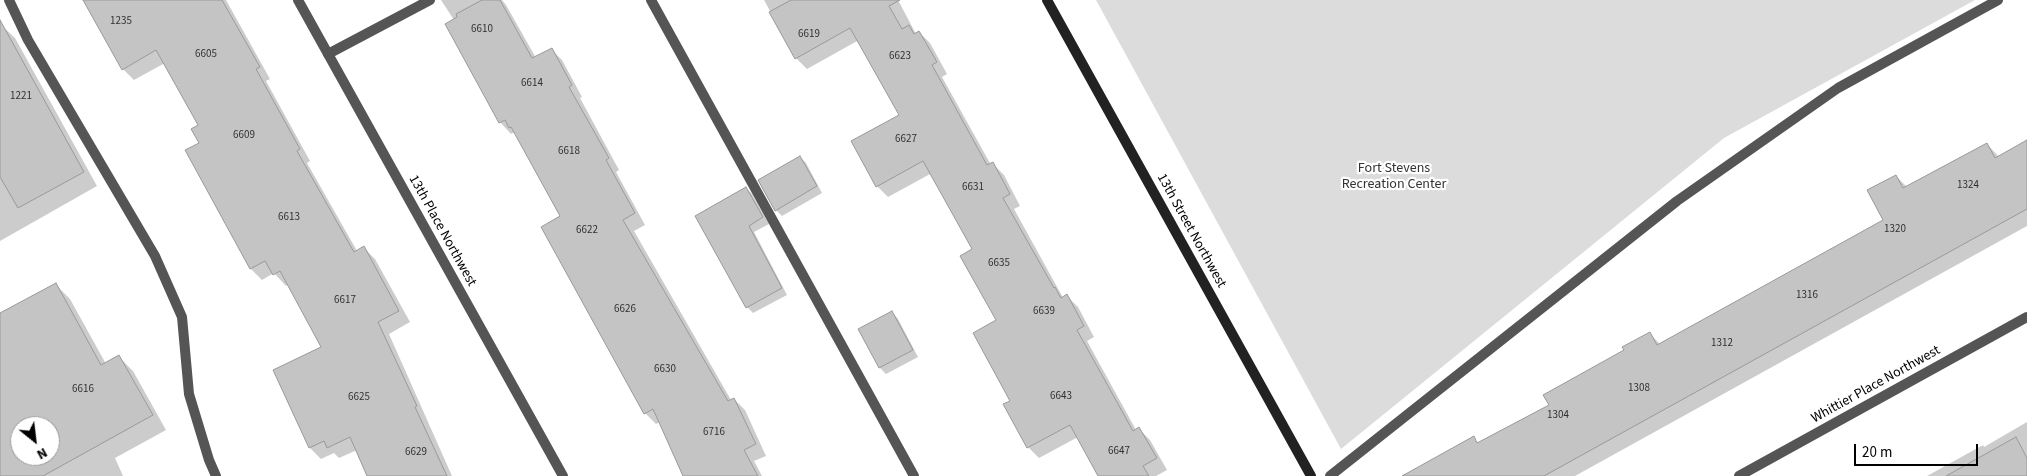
<!DOCTYPE html>
<html>
<head>
<meta charset="utf-8">
<style>
  body { margin:0 }
  #map { position:relative; width:2027px; height:476px; overflow:hidden; background:#fff; font-family:"Source Sans 3",sans-serif }
  canvas { display:block }
  .north { position:absolute; left:10px; top:416px; width:50px; height:50px; box-sizing:border-box; background:#fff; border:1px solid #999; border-radius:50%; rotate:151deg; font-size:14px; font-weight:700; line-height:20px; text-align:center; color:#000 }
  .north::after { content:''; display:block; margin:auto; width:18px; height:22px; background:#000; clip-path:polygon(50% 0,100% 100%,50% 72%,0 100%) }
  .scale { position:absolute; left:1854px; top:444px; width:124px; height:22px; box-sizing:border-box; border:2px solid #000; border-top:0; padding-left:6px; font-size:15px; line-height:18px; white-space:nowrap; color:#000; -webkit-text-stroke:4px #fff; paint-order:stroke }
</style>
</head>
<body>
<div id="map">
<canvas width="2027" height="476"></canvas>
<div class="north">N</div>
<div class="scale">20 m</div>
</div>
<script>
const ctx = document.querySelector('canvas').getContext('2d');
ctx.lineJoin = 'round';
function fill(path, color) { ctx.fillStyle = color; ctx.fill(path, 'evenodd'); }
const shape = rows => new Path2D(rows.map(r => 'M' + r).join(''));
function trace(path, color, width, dash) { ctx.strokeStyle = color; ctx.lineWidth = width; ctx.lineCap = dash ? 'butt' : 'round'; ctx.setLineDash(dash || []); ctx.stroke(path); }
function drawText(font, color, halo, rows, align = 'center') {
  ctx.font = font + ' "Source Sans 3",sans-serif'; ctx.lineWidth = 4.5; ctx.setLineDash([]); ctx.textBaseline = 'middle'; ctx.strokeStyle = halo; ctx.fillStyle = color; for (const [text, x, y, turn = 0] of rows) {
    ctx.save(); ctx.translate(x, y); ctx.rotate((+turn || 0) * Math.PI / 180); ctx.textAlign = isNaN(turn) ? turn : align; if (halo) ctx.strokeText(text, 0, 0); ctx.fillText(text, 0, 0); ctx.restore();
  }
}
fill(shape([
  [1096,0,1975,0,1724,138,1341,449]
]), '#dcdcdc');
fill(shape([
  [85,0,226,0,270,79,266,81,310,161,307,163,357,251,364,248,375,259,410,322,389,334,452,476,369,476,357,450,339,458,334,453,321,459,310,448,275,371,322,348,288,284,286,286,274,273,262,280,251,269,187,150,200,143,200,126,165,63,134,80,123,69],
  [441,0,502,0,506,5,536,58,551,49,562,60,582,97,580,98,619,170,616,172,645,225,634,231,731,400,734,399,745,410,766,456,754,461,762,476,693,476,660,422,656,424,645,413,562,217,515,132,511,134,500,122,446,24,454,20],
  [764,0,898,0,916,34,919,32,930,43,947,74,942,77,991,165,993,164,1004,175,1020,206,1014,209,1062,296,1063,298,1067,296,1078,307,1094,337,1087,341,1136,430,1139,429,1150,440,1167,470,1156,476,1099,476,1078,437,1039,458,1028,447,1012,401,998,321,974,250,932,173,888,197,877,186,900,116,859,40,807,69,796,58],
  [0,24,15,38,97,186,0,241],
  [2027,141,2027,226,1575,476,1426,476,1473,438,1479,444,1551,405,1649,333,1660,344,1885,220,1896,176,1907,187,1987,144,1999,157],
  [800,157,806,163,822,193,782,216,776,210],
  [746,188,752,194,769,224,754,232,787,295,753,313,747,307],
  [55,284,70,299,106,364,119,357,133,371,166,430,115,458,123,476,0,476,0,315],
  [20,426,50,426,50,456,20,456],
  [892,312,898,319,918,357,886,374,880,368,860,329],
  [2027,422,2027,476,1927,476,1983,445,1984,447]
]), '#0003');
const building = shape([
  [83,0,222,0,260,67,256,69,300,149,297,151,354,252,364,246,399,311,378,322,417,406,415,407,447,476,367,476,350,437,327,448,324,441,309,448,273,370,321,347,280,271,273,275,265,261,250,269,185,150,199,143,191,129,198,125,156,50,122,70,83,0],
  [482,0,500,0,532,58,552,48,572,85,569,87,609,158,606,160,635,213,623,220,728,401,734,398,756,444,744,450,758,476,683,476,653,409,644,414,541,227,560,216,511,127,509,128,505,120,499,123,445,24,457,17,456,14,482,0],
  [791,0,900,0,889,6,902,29,909,25,914,34,919,31,937,62,932,65,987,165,993,162,1010,194,1003,198,1054,288,1055,287,1061,298,1067,294,1084,326,1077,330,1133,431,1139,427,1157,458,1143,466,1149,476,1098,476,1070,425,1027,448,1003,404,1010,401,973,333,996,320,960,256,972,249,923,161,876,187,851,141,899,115,850,28,795,59,769,12,791,0],
  [0,20,84,172,18,208,0,177,0,20],
  [2027,140,2027,209,1544,476,1402,476,1474,436,1477,443,1549,405,1543,395,1624,350,1622,347,1650,332,1657,345,1883,220,1867,190,1896,175,1903,188,1987,143,1995,158,2027,140],
  [800,156,817,186,775,211,758,180,800,156],
  [746,187,763,217,749,226,782,288,746,308,695,216,746,187],
  [56,283,101,365,119,355,153,415,43,476,0,476,0,313,56,283],
  [20,426,50,426,50,456,20,456,20,426],
  [892,311,913,350,879,368,858,329,892,311],
  [2016,437,2027,458,2027,476,1946,476,2016,437]
]);
fill(building, '#c4c4c4');
trace(building, '#999', 1);
trace(shape([
  [9,0,28,40,155,256,182,317,189,394,209,460,216,476],
  [651,0,914,476],
  [328,54,430,0],
  [1330,476,1677,201,1838,88,1998,0]
]), '#555', 10);
trace(shape([
  [298,0,563,476],
  [1739,476,2027,317]
]), '#555', 10);
trace(shape([
  [1047,0,1311,476]
]), '#222', 10);
drawText('11px', '#313131', null, [
  ["1235",121,22],
  ["6610",482,30],
  ["6619",809,35],
  ["6605",206,55],
  ["6623",900,57],
  ["6614",532,84],
  ["1221",21,97],
  ["6609",244,136],
  ["6627",906,140],
  ["6618",569,152],
  ["1324",1968,186],
  ["6631",973,188],
  ["6613",289,218],
  ["1320",1895,230],
  ["6622",587,231],
  ["6635",999,264],
  ["1316",1807,296],
  ["6617",345,301],
  ["6626",625,310],
  ["6639",1044,312],
  ["1312",1722,344],
  ["6630",665,370],
  ["1308",1639,389],
  ["6616",83,390],
  ["6643",1061,397],
  ["6625",359,398],
  ["1304",1558,416],
  ["6716",714,433],
  ["6647",1119,452],
  ["6629",416,453]
]);
drawText('14px', '#333', '#fff', [
  ["Fort Stevens",1394,169],
  ["Recreation Center",1394,185]
]);
drawText('14px', '#000', '#fff', [
  ["13th Place Northwest",442,231,61],
  ["13th Street Northwest",1191,231,61],
  ["Whittier Place Northwest",1876,385,-29]
]);
</script>
</body>
</html>
